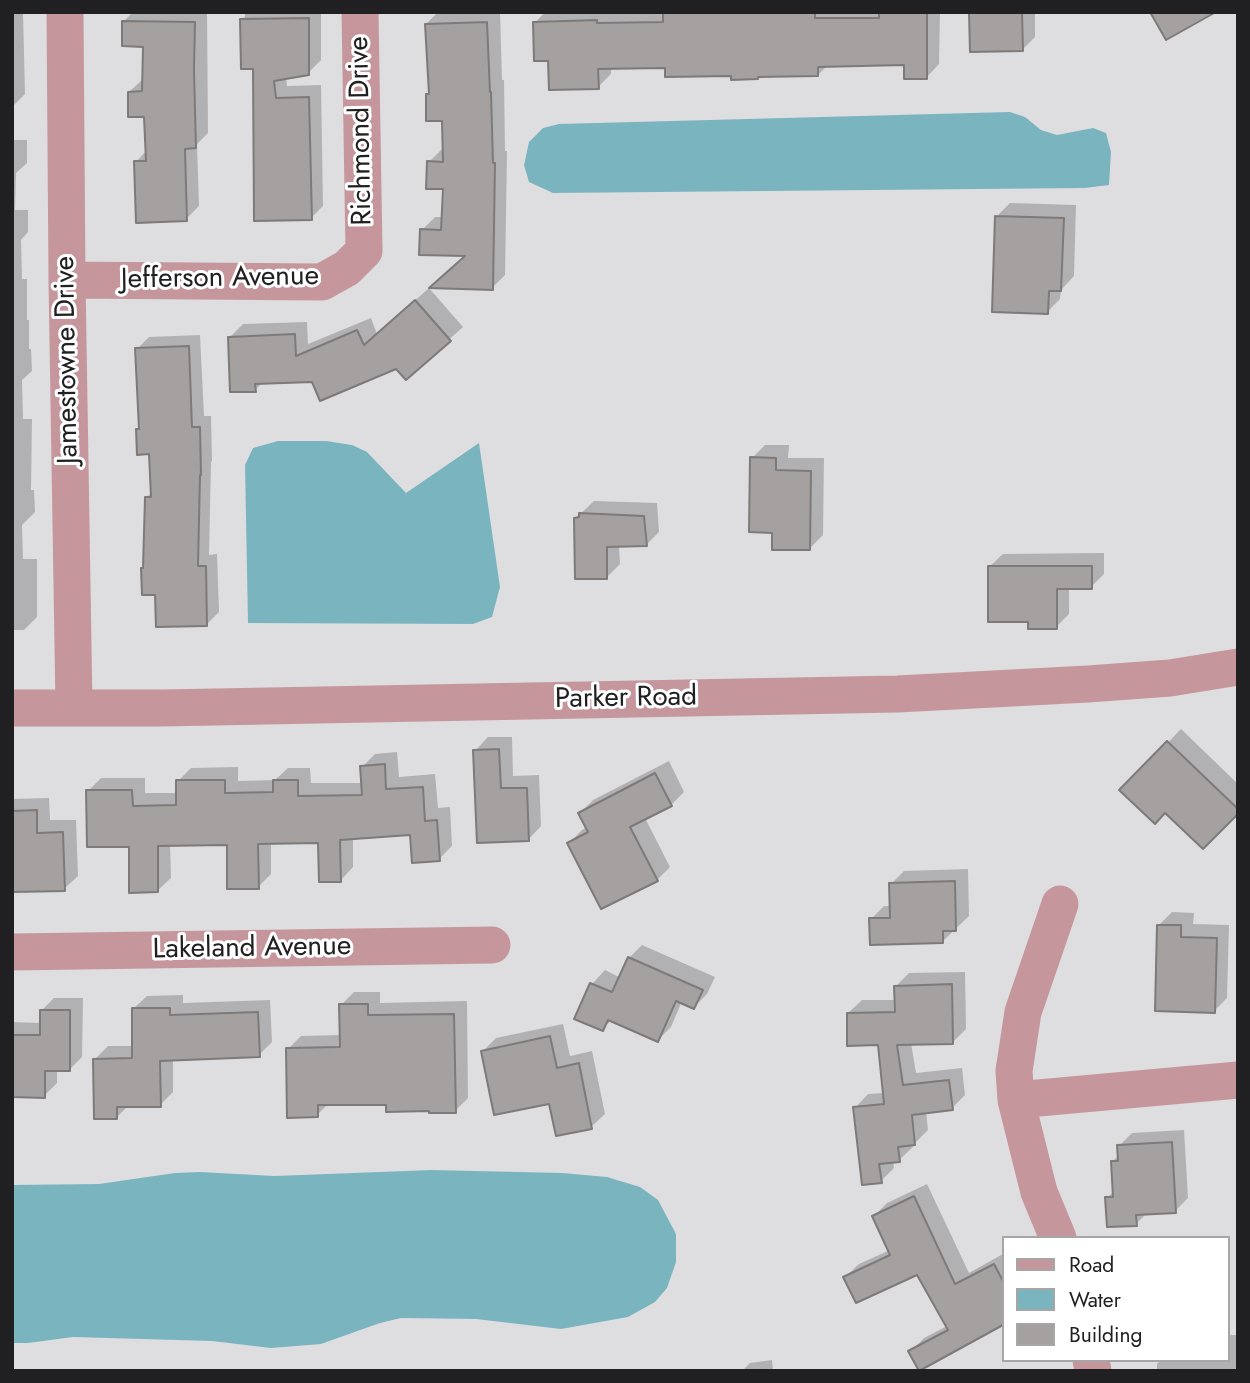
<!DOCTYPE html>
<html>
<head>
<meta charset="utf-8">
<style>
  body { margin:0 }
  #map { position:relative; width:1250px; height:1383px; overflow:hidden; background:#dedee1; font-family:Jost,sans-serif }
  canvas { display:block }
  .frame { position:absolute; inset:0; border:14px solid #202022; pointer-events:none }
  .legend { position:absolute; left:1002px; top:1236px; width:228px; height:126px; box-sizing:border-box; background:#fff; border:2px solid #a6a6a7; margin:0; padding:9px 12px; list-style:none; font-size:21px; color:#202022 }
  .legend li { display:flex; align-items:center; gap:14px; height:35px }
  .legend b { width:35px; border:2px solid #a6a6a7 }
</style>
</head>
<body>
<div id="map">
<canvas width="1250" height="1383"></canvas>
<div class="frame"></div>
<ul class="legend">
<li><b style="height:9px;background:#c5979d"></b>Road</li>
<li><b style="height:19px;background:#7ab5bf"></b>Water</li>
<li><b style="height:19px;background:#a4a1a0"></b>Building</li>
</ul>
</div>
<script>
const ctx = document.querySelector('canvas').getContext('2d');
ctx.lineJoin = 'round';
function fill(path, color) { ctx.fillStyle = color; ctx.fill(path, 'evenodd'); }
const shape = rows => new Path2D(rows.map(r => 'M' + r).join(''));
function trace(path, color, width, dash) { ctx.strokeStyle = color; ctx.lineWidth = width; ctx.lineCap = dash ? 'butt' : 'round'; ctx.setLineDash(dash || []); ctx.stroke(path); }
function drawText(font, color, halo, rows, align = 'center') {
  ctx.font = font + ' Jost,sans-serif'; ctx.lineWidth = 6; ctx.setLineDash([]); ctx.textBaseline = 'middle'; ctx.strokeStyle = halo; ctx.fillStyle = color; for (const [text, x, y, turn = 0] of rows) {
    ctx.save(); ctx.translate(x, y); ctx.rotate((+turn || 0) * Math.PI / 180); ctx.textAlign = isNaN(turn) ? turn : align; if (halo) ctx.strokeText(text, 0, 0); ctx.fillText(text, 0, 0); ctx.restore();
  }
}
fill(shape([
  [1010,112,1025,117,1041,130,1057,135,1093,128,1106,133,1111,152,1109,185,1085,188,553,193,529,182,524,165,529,142,543,128,559,124],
  [278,441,326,441,352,445,367,452,406,493,479,443,500,587,492,617,473,624,248,623,245,465,253,448],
  [432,1170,562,1173,607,1177,640,1187,658,1200,676,1234,676,1262,667,1288,655,1302,628,1317,561,1329,476,1319,401,1318,380,1323,321,1344,271,1348,212,1341,73,1337,28,1343,12,1343,12,1185,99,1184,175,1173,200,1172,274,1176]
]), '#7ab5bf');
fill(shape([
  [12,12,23,12,25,94,12,107,13,140,27,140,27,163,16,173,15,210,28,210,28,232,21,240,22,279,27,279,27,320,29,320,29,349,31,349,32,371,22,380,23,419,32,419,31,490,34,490,35,512,22,525,23,559,37,559,37,617,24,630,12,630],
  [133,12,207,12,208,133,197,144,199,206,186,219,136,162,147,150,146,115,129,92,143,79,144,45,124,21],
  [245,12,321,12,321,60,308,73,286,77,287,86,321,85,323,206,311,218,255,67,242,20,245,17],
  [438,12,500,12,502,80,504,80,505,151,507,151,505,275,492,288,468,254,422,230,435,217,444,217,445,187,429,162,442,149,445,149,444,119,428,94,431,92,426,24],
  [545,12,940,12,939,64,926,78,905,64,828,65,818,75,733,75,667,67,611,67,611,74,598,87,550,59,535,23],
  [971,12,1035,12,1035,37,1022,50],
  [1010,203,1076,205,1074,276,1061,290,1060,299,1047,312,997,216],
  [429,288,463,327,406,378,397,367,313,380,263,382,255,390,230,337,243,324,307,322,308,344,371,318,377,334],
  [200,335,204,416,211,416,212,461,211,462,209,555,217,554,219,612,207,624,157,593,145,566,146,498,152,492,151,452,138,430,141,427,137,349,149,337],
  [765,445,789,445,788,458,824,458,823,535,810,548,774,531,752,458],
  [594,501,657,503,659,532,646,545,619,545,620,564,607,577,576,518],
  [1104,553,1104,574,1091,587,1069,587,1069,614,1056,627,1029,620,989,567,1003,554],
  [1181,729,1238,784,1238,812,1165,811,1122,790],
  [488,737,512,737,513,776,539,775,541,826,528,840,475,751],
  [397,752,399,777,435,774,438,808,450,807,452,846,439,859,412,833,353,838,353,867,340,881,320,842,271,842,271,874,258,887,228,843,170,844,171,878,157,891,131,845,88,791,101,778,145,778,145,793,178,793,178,781,191,768,238,767,238,781,275,780,288,768,310,768,311,783,363,783,362,767,375,754],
  [669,761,684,792,671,805,645,818,670,867,657,880,569,843,582,830,587,827,580,813,593,800],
  [49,798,50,820,76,820,78,876,64,889,12,891,12,799],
  [968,869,969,916,942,942,871,919,884,906,891,906,891,884,904,871],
  [1172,912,1194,913,1193,924,1229,925,1227,998,1214,1011,1159,925],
  [642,945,715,977,707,994,694,1007,682,1001,671,1027,658,1040,612,1020,602,1029,576,1018,592,984,605,970,621,978,629,958],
  [965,972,966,1029,953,1042,911,1043,916,1073,962,1068,965,1095,952,1108,926,1111,928,1130,915,1143,912,1144,913,1147,899,1160,893,1161,894,1168,881,1181,855,1108,868,1094,885,1093,879,1044,848,1013,862,1000,896,1000,896,986,909,973],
  [354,992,380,992,380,1003,467,1001,468,1098,455,1111,431,1110,388,1103,329,1103,317,1115,288,1049,301,1036,341,1035,341,1005],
  [183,995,183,1003,270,1000,272,1042,259,1055,173,1059,173,1092,160,1105,129,1105,117,1117,95,1059,108,1046,134,1046,133,1009,147,996],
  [54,998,83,998,82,1057,69,1070,57,1069,57,1083,44,1096,12,1096,12,1022,41,1023,41,1011],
  [563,1024,570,1056,592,1051,605,1114,591,1127,551,1102,483,1051,496,1038],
  [1184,1130,1188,1198,1175,1211,1147,1213,1136,1224,1107,1198,1115,1190,1113,1161,1119,1155,1119,1146,1132,1133],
  [927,1184,969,1273,1003,1254,1003,1323,920,1368,911,1351,924,1338,947,1326,918,1272,845,1277,859,1264,890,1250,874,1216,887,1203],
  [1227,1335,1237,1335,1237,1371,1157,1371,1157,1364,1161,1360,1227,1360],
  [772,1360,773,1371,742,1371,750,1363]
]), '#0003');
const building = shape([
  [663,12,815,12,815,18,879,18,879,12,927,12,927,79,904,79,904,65,818,67,818,76,758,77,758,79,731,80,731,76,665,77,665,68,598,69,599,89,549,90,548,61,534,61,533,22,597,20,597,23,663,22,663,12],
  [969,12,1022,12,1023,51,970,52,969,12],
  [1150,12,1216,12,1166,40,1150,12],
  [309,18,309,75,274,81,276,98,309,97,312,220,254,221,253,69,241,69,240,19,309,18],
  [122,21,195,22,194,70,196,148,185,149,187,221,136,223,134,161,146,161,144,117,128,117,128,92,142,91,143,47,122,46,122,21],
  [487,22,490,92,491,92,493,163,495,163,493,290,429,288,465,256,419,255,420,229,441,230,443,189,426,189,427,161,443,162,442,121,426,121,426,94,429,94,425,24,487,22],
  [995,216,1064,218,1061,291,1049,291,1048,314,992,312,995,216],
  [415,300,451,341,406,380,396,369,320,401,312,382,255,384,256,392,230,392,228,337,295,334,296,356,357,330,364,345,415,300],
  [189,346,192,427,200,427,201,475,200,475,198,566,206,566,207,626,156,627,155,595,142,595,141,568,143,568,145,497,151,497,149,454,137,455,136,429,139,429,135,348,189,346],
  [750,457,776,458,776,470,811,471,810,550,772,550,772,533,749,532,750,457],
  [579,513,644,516,647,546,607,547,607,579,575,579,574,518,579,517,579,513],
  [988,566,1092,566,1092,589,1057,589,1057,629,1028,629,1028,622,988,622,988,566],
  [1167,741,1238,809,1238,814,1203,849,1165,813,1155,824,1119,790,1167,741],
  [499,749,501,788,527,788,529,841,477,843,473,750,499,749],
  [385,764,386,789,423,787,425,821,437,820,440,861,412,863,410,835,340,840,341,882,319,882,318,843,258,844,259,889,227,889,227,845,158,846,158,892,129,893,129,847,87,847,86,790,132,790,133,806,176,805,176,780,225,780,225,793,273,792,273,780,298,780,298,796,362,795,360,766,385,764],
  [655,773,672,806,630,827,658,881,601,909,567,843,588,832,578,813,655,773],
  [37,810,37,833,63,832,65,891,12,892,12,811,37,810],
  [955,881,956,931,943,931,943,943,870,945,869,918,890,918,889,883,955,881],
  [1157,925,1181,925,1181,937,1217,938,1215,1013,1155,1011,1157,925],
  [628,957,703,990,694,1009,676,1001,658,1042,608,1020,603,1031,574,1019,590,983,612,992,628,957],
  [952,984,953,1044,897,1045,903,1085,949,1080,953,1110,912,1115,915,1145,898,1147,900,1162,879,1164,882,1183,862,1185,853,1107,884,1104,878,1045,847,1046,847,1013,895,1012,894,986,952,984],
  [339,1004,368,1004,368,1015,454,1014,456,1113,429,1113,429,1111,386,1112,386,1105,318,1105,318,1117,287,1118,286,1048,340,1047,339,1004],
  [132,1008,170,1008,170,1015,258,1012,260,1057,160,1061,161,1107,117,1107,117,1119,94,1119,93,1059,132,1058,132,1008],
  [40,1010,70,1010,70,1071,45,1071,45,1098,12,1097,12,1035,40,1035,40,1010],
  [550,1036,557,1068,579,1063,592,1129,556,1136,549,1104,494,1115,481,1051,550,1036],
  [1172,1142,1176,1213,1136,1215,1137,1226,1107,1227,1105,1197,1113,1197,1111,1161,1118,1161,1117,1145,1172,1142],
  [914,1196,955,1284,994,1264,1003,1281,1003,1325,919,1371,908,1351,948,1330,917,1275,856,1303,843,1277,890,1255,872,1216,914,1196]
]);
fill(building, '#a4a1a0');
trace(building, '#7d7a79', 2);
trace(shape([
  [65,12,67,280,74,707],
  [67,280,322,282,347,268,364,251,360,12],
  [12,708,162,708,898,694,1088,684,1170,678,1238,667],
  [12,952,492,945],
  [1016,1100,1238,1080],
  [1058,1238,1039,1192,1016,1100,1014,1071,1023,1012,1060,904],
  [1091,1360,1093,1371]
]), '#c5979d', 37);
drawText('28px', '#202022', '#fff', [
  ["Richmond Drive",362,131,-91],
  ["Jefferson Avenue",220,279,-1],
  ["Jamestowne Drive",68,360,-91],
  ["Parker Road",626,699,-1],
  ["Lakeland Avenue",252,949,-1]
]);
</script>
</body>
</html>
